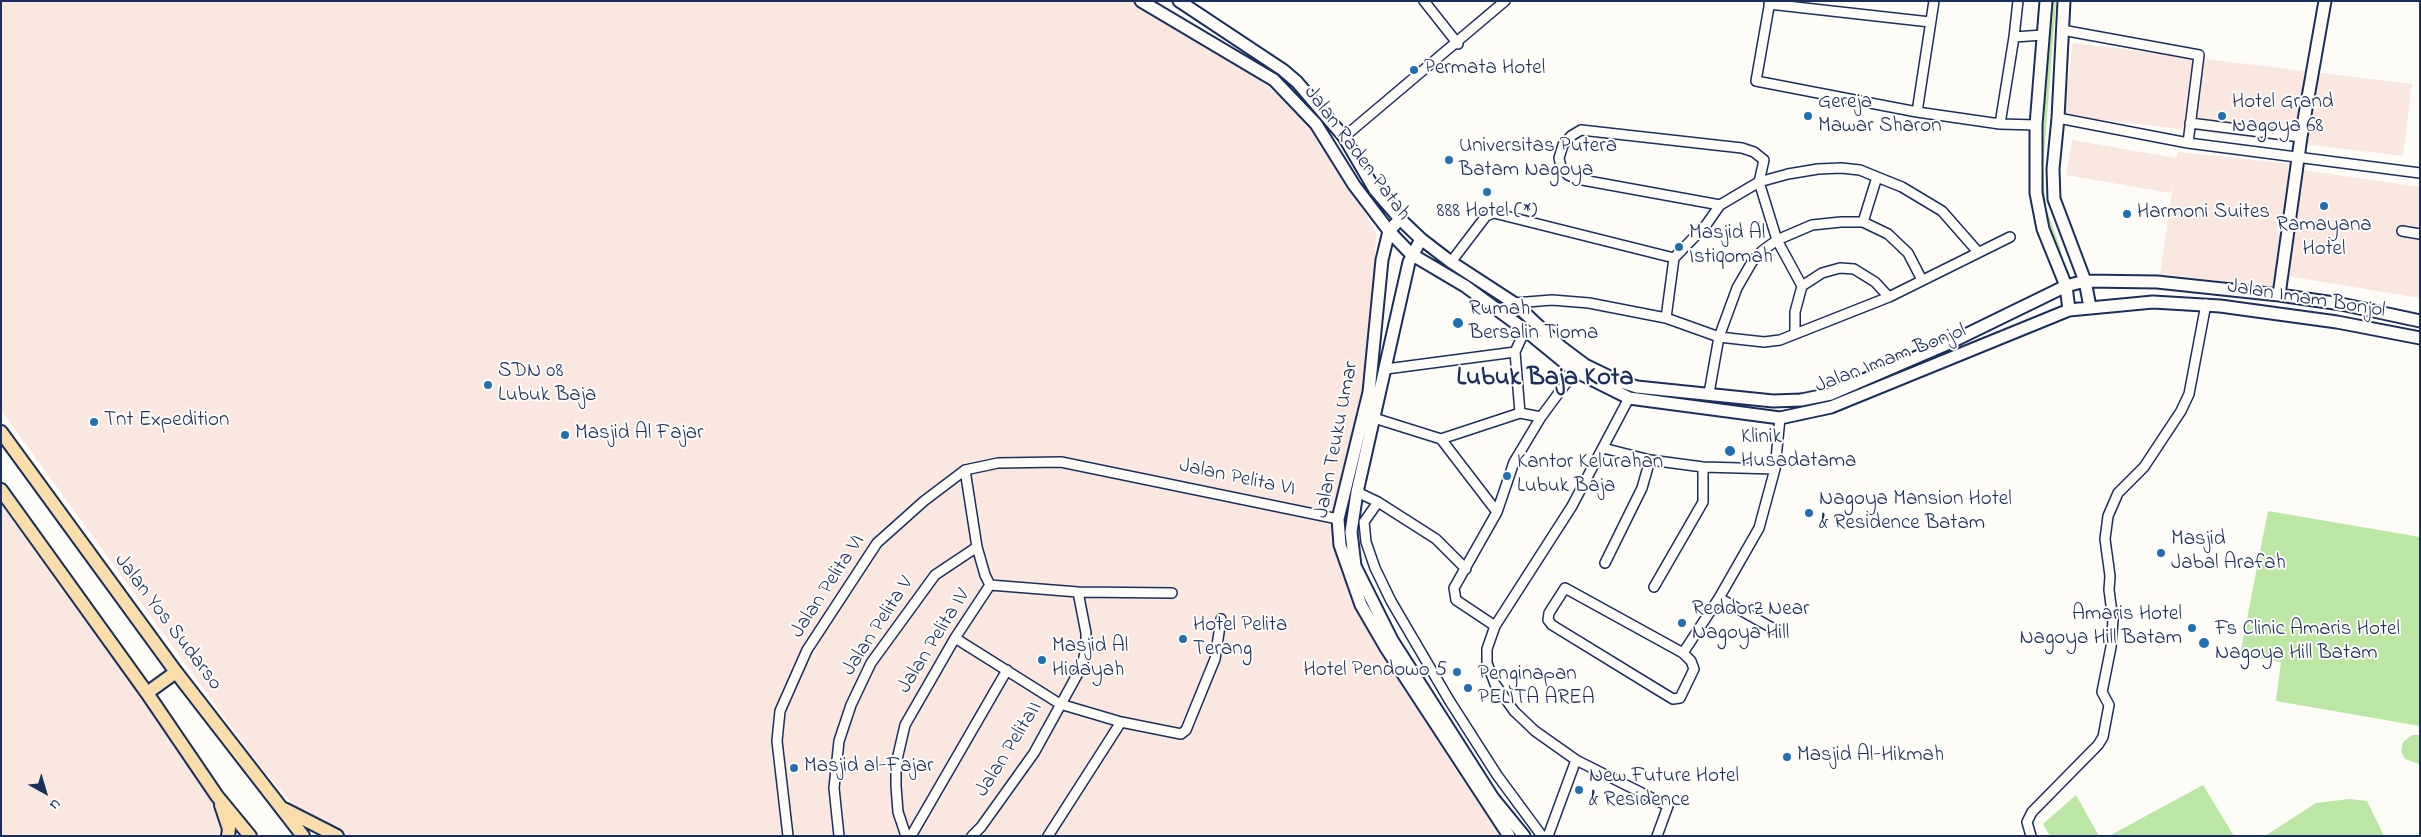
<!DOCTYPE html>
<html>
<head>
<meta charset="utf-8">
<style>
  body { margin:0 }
  #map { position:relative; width:2421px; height:837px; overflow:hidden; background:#fdfcf7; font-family:"Indie Flower",sans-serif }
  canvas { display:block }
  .frame { position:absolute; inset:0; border:2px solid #1b2f5e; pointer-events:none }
  .north { position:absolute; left:20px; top:767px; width:50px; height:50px; -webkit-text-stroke:4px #fdfcf7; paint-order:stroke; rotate:141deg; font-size:14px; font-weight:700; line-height:20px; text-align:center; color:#1b2f5e }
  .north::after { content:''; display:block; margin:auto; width:18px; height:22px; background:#1b2f5e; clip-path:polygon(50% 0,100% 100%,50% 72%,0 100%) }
</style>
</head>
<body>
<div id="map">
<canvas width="2421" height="837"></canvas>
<div class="frame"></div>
<div class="north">U</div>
</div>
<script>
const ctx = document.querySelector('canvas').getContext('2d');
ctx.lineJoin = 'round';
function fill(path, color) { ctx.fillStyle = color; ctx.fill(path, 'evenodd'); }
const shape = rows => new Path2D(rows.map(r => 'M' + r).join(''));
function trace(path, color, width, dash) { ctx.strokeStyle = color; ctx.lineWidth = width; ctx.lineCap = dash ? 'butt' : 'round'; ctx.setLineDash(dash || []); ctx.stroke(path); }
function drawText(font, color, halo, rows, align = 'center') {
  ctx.font = font + ' "Indie Flower",sans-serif'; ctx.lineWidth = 4; ctx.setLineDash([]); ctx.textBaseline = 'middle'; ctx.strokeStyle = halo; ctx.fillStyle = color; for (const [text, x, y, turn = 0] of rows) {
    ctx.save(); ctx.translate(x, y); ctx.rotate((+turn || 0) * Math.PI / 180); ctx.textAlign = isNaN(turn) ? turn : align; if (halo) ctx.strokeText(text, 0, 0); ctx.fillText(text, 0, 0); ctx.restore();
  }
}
fill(shape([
  [1,1,1143,1,1258,78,1321,133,1376,233,1371,391,1335,522,1399,656,1524,836,320,836,259,765,1,410],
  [2073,43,2412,84,2403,156,2063,115],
  [2072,140,2176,158,2178,152,2292,164,2277,287,2160,274,2174,178,2171,193,2066,175],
  [2303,170,2420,187,2420,298,2287,276],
  [1,491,217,796,226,836,1,836]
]), '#f9e7e0');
fill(shape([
  [2052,1,2056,1,2043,168,2046,208,2059,244,2066,271,2042,210,2038,168],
  [2268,511,2420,537,2420,726,2276,701,2281,662,2240,655],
  [2412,735,2420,735,2419,764,2405,759,2401,751,2403,742],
  [2203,785,2234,836,2109,836],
  [2076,795,2099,836,2050,836,2043,824],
  [2349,799,2367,801,2384,836,2265,836,2316,803]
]), '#bbe6a4');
const street = shape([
  [1424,1,1458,44],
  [1770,1,1756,81,1917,112,2000,124,2036,125],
  [1769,4,1930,22],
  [2062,30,2199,55,2188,143],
  [2014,37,2043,35],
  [1917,112,1934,1],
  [2058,118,2188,143,2420,173],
  [2190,123,2301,137],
  [2000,124,2014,37,2018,1],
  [1344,137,1505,1],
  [1720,205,1577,179,1568,175,1561,167,1559,158,1563,145,1571,136,1581,130,1742,148,1754,152,1764,160,1759,182,1777,240,1802,286],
  [1863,222,1877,177],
  [2402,231,2420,234],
  [1451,262,1486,216,1494,213,1674,258],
  [1514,303,1552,300,1589,303,1666,318,1719,337,1764,342,1780,340,1889,297,2010,237],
  [1666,318,1674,258,1706,225,1720,205,1759,182,1788,174,1818,169,1841,168,1860,170,1877,177,1902,187,1942,211,1978,252],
  [1795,334,1795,312,1802,286,1822,273,1840,268,1854,269,1875,282,1889,297],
  [1386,369,1515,352],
  [1709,393,1719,337,1737,288,1752,262,1762,251,1777,240,1812,225,1841,222,1863,222,1888,234,1908,253,1922,280],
  [1629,398,1572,506,1495,626,1487,649,1487,663,1495,684,1514,711,1535,731,1576,760,1668,806,1657,836],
  [1520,413,1515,352,1525,330],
  [1374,418,1441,439,1520,413,1541,417],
  [1441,439,1497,512],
  [1603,448,1650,460,1703,467,1775,469],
  [965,470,977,547,985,575,990,585],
  [1357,492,1378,502,1436,539,1466,569],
  [1378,502,1364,522,1366,542,1375,568,1391,601,1449,700,1497,775,1542,836],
  [1605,563,1642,488,1650,460],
  [990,585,1078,592,1172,593],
  [1654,587,1703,502,1703,467],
  [1565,588,1683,653,1691,661,1694,669,1680,698,1673,699,1663,693,1552,625,1548,620,1549,613,1565,588],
  [1719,598,1774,629],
  [1495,626,1456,600,1454,588,1497,512,1514,462,1541,417,1575,371],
  [955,638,1060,704,1121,722,1181,734,1186,730,1215,659,1221,619],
  [1683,653,1719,598,1759,528,1775,469,1780,418],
  [788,836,777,741,780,711,807,650,877,543,924,501,965,470,998,463,1061,462,1338,519],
  [839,836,834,788,839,741,851,705,871,663,935,575,977,547],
  [906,836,898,812,896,786,896,764,905,725,955,638,990,585],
  [911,836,1007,670],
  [972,836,981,827,1034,753,1082,666,1086,648,1086,633,1078,592],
  [1048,836,1121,722],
  [1548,836,1576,760],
  [2031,836,2027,822,2032,812,2098,745,2103,737,2109,705,2102,692,2111,647,2113,620,2109,590,2110,576,2105,539,2108,516,2118,493,2144,467,2181,411,2189,394,2206,304]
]);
const secondary = shape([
  [1141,1,1274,80,1316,124,1354,185,1389,231,1411,254,1465,286,1525,330,1575,371,1629,398,1780,418,1831,407,2069,310,2153,302,2220,306,2337,322,2420,338],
  [1179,1,1283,70,1297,82,1344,137,1375,190,1400,219,1421,239,1451,262,1514,303,1561,347,1585,365,1618,381,1637,387,1773,401,1801,400,1831,394,1947,344,2066,286,2085,281,2157,282,2279,295,2341,304,2420,321],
  [2046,1,2036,125,2036,193,2043,229,2066,286,2069,310],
  [2064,1,2058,118,2053,169,2054,199,2085,281,2090,307],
  [1400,219,1389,231,1382,260,1369,392,1338,519,1340,545,1361,605,1386,648,1509,836],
  [1421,239,1409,262,1357,492,1351,532,1355,566,1392,640,1493,798,1524,836],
  [2279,295,2301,137,2325,1]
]);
const primary = shape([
  [1,432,176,672,303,836],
  [1,490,147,693,217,796,250,836],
  [147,693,176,672],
  [221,805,229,829,228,836],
  [284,809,337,836]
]);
trace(street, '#1b2f5e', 12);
trace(secondary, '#1b2f5e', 15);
trace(primary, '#1b2f5e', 16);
trace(street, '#fdfcf7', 9);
trace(secondary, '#fdfcf7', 11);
trace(primary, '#f9deab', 12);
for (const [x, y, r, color] of [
  [1414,70,5,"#1f6fb2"],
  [1808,116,5,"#1f6fb2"],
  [2222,116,5,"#1f6fb2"],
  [1449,160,5,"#1f6fb2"],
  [1487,192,5,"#1f6fb2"],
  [2324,206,5,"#1f6fb2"],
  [2127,214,5,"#1f6fb2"],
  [1679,247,5,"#1f6fb2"],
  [1458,323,6,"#1f6fb2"],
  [488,385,5,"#1f6fb2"],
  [94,422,5,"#1f6fb2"],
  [565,435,5,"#1f6fb2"],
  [1730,451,6,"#1f6fb2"],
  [1507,476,5,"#1f6fb2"],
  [1809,513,5,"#1f6fb2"],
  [2161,553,5,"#1f6fb2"],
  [1682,623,5,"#1f6fb2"],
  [2192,628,5,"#1f6fb2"],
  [1183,639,5,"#1f6fb2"],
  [2204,643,6,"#1f6fb2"],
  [1042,660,5,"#1f6fb2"],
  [1457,672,5,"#1f6fb2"],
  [1468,688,5,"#1f6fb2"],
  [1787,757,5,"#1f6fb2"],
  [794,768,5,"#1f6fb2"],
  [1579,790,5,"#1f6fb2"]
]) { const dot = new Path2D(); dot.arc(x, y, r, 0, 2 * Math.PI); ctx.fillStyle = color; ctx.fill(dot); trace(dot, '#fdfcf7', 2); }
drawText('21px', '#1b2f5e', '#fdfcf7', [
  ["Permata Hotel",1424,70],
  ["Gereja",1818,104],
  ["Mawar Sharon",1818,128],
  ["Hotel Grand",2232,104],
  ["Nagoya 68",2232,128],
  ["Universitas Putera",1459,148],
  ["Batam Nagoya",1459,172],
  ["888 Hotel (*)",1487,213,"center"],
  ["Harmoni Suites",2137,214],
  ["Ramayana",2324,227,"center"],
  ["Hotel",2324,251,"center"],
  ["Masjid Al",1689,235],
  ["Istiqomah",1689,259],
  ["Rumah",1469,311],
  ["Bersalin Tioma",1469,335],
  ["SDN 08",498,373],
  ["Lubuk Baja",498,397],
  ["Tnt Expedition",104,422],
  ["Masjid Al Fajar",575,435],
  ["Klinik",1741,439],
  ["Husadatama",1741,463],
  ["Kantor Kelurahan",1517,464],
  ["Lubuk Baja",1517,488],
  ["Nagoya Mansion Hotel",1819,501],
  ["& Residence Batam",1819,525],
  ["Masjid",2171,541],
  ["Jabal Arafah",2171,565],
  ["Reddorz Near",1692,611],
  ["Nagoya Hill",1692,635],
  ["Amaris Hotel",2182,616,"right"],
  ["Nagoya Hill Batam",2182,640,"right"],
  ["Hotel Pelita",1193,627],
  ["Terang",1193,651],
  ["Fs Clinic Amaris Hotel",2215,631],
  ["Nagoya Hill Batam",2215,655],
  ["Masjid Al",1052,648],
  ["Hidayah",1052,672],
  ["Hotel Pendowo 5",1447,672,"right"],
  ["Penginapan",1478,676],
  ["PELITA AREA",1478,700],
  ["Masjid Al-Hikmah",1797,757],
  ["Masjid al-Fajar",804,768],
  ["New Future Hotel",1589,778],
  ["& Residence",1589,802]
], 'left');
drawText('21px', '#1b2f5e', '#fdfcf7', [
  ["Jalan Raden Patah",1356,154,53],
  ["Jalan Imam Bonjol",2306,300,9],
  ["Jalan Imam Bonjol",1891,360,-21],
  ["Jalan Teuku Umar",1338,440,-79],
  ["Jalan Pelita VI",1237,479,12],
  ["Jalan Pelita VI",829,587,-57],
  ["Jalan Yos Sudarso",167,623,53],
  ["Jalan Pelita V",879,627,-57],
  ["Jalan Pelita IV",935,642,-58],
  ["Jalan PelitaII",1010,750,-58]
]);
drawText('bold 26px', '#1b2f5e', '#fdfcf7', [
  ["Lubuk Baja Kota",1545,380]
]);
</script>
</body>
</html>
